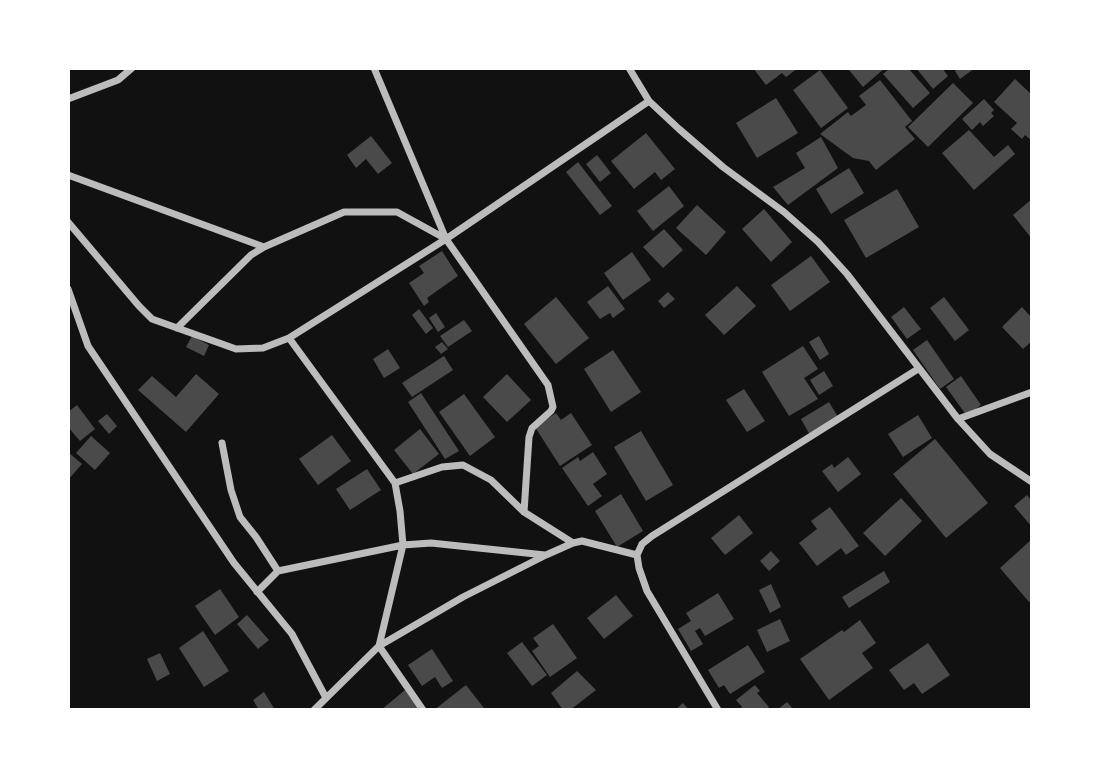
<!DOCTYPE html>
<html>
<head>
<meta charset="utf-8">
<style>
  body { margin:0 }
  #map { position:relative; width:1100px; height:778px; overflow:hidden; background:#111; font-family:Quicksand,sans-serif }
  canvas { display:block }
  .frame { position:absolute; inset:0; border:70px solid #fff; pointer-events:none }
</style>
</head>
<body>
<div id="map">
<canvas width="1100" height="778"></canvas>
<div class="frame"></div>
</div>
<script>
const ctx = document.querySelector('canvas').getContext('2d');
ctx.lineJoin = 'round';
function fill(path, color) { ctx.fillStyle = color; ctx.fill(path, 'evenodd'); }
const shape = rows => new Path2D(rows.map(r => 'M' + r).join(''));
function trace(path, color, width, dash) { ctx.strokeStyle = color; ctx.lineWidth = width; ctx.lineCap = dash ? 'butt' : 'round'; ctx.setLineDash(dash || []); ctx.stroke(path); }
fill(shape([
  [753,68,798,68,786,77,782,73,766,85],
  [851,68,885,68,863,87,849,70],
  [890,68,908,68,930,93,913,108,883,74],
  [916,68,942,68,948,76,933,89],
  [959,68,975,68,960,79,955,71],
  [820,70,848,108,821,128,793,90],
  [1015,79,1032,95,1032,141,1025,135,1022,139,1011,129,1017,123,994,102],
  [880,80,912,121,905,127,915,139,876,170,869,161,853,158,820,134,848,112,851,116,866,105,859,96],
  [953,83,973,103,928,147,908,127],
  [776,98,798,133,757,158,736,123],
  [984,99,994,110,991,113,994,116,983,126,980,122,972,130,962,119],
  [969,130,994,157,1008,145,1015,154,974,190,942,153],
  [646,133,675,169,661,180,655,172,634,189,611,161],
  [371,136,392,163,378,174,366,159,356,168,347,155],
  [821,137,838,168,788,205,773,187,805,168,796,153],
  [597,155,611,173,600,182,586,164],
  [578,162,612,206,600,215,566,172],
  [849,168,864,193,831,214,816,189],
  [669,186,684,206,653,231,637,211],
  [897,189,919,227,866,258,844,220],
  [1032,199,1032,239,1013,215],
  [697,205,726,232,706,255,676,228],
  [764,209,792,242,771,262,742,229],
  [664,229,683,250,663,268,643,247],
  [442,251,458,276,427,298,429,302,424,306,409,283,424,273,419,266],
  [632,252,651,280,623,300,604,273],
  [811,256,830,282,790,311,771,285],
  [608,286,625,309,613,318,610,313,600,319,587,302],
  [737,286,756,306,724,335,705,315],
  [668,292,675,299,664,308,658,301],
  [556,297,589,338,556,364,524,324],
  [944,297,969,330,955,341,930,308],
  [904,307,921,329,907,339,891,317],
  [1022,307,1032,318,1032,341,1023,349,1002,327],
  [419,309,433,328,426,334,412,315],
  [436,313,445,327,438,332,429,318],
  [464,320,472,331,448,347,440,336],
  [192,336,209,345,204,356,186,347],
  [819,336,829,354,820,360,809,342],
  [927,340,954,379,940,389,913,350],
  [442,342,448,349,441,354,435,347],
  [803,346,818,369,804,378,818,399,789,416,762,372],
  [388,349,400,368,384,378,373,359],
  [613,350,641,392,611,412,584,369],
  [444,356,453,370,412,397,402,383],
  [824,371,833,386,819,395,810,380],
  [196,374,219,394,186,432,138,390,152,376,176,397],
  [507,374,531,400,507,422,483,397],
  [961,376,981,405,967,416,946,387],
  [744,389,765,421,747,432,726,400],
  [421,393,459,451,445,459,408,402],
  [464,394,495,437,470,456,439,412],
  [829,402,838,417,810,435,801,419],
  [77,405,95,429,80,441,68,427,68,412],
  [556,413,561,420,571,413,592,445,560,466,535,427],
  [107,414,117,426,109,434,98,421],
  [918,415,932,438,903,457,888,434],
  [420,429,439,454,413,474,394,450],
  [641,431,673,485,646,501,614,447],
  [332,435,351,461,318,485,299,459],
  [91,436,110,453,95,470,76,453],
  [935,439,988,503,946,538,893,474],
  [68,452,82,464,68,480],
  [593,452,607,474,593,484,602,496,588,506,562,468,578,457,580,461],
  [848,457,861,474,838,492,822,471,832,464,834,468],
  [367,469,381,490,350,510,336,489],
  [621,494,643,531,617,547,595,511],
  [1027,495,1032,501,1032,527,1014,506],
  [901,498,922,521,885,556,863,533],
  [830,507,859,546,846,555,841,548,817,566,799,543,817,529,811,521],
  [739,515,753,533,725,555,711,538],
  [1032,539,1032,600,1029,602,1000,568],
  [771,551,780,561,769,571,760,561],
  [884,571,890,582,849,608,842,597],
  [771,584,781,607,770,613,759,590],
  [220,589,239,617,215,635,195,606],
  [718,593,734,619,705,636,700,628,695,631,703,644,691,651,678,629,691,621,686,613],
  [616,595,633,616,604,639,587,618],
  [247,615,269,640,258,649,237,624],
  [780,619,790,641,767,652,757,630],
  [860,620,876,643,862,653,873,668,829,700,800,659,842,630,844,632],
  [553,624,577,658,550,677,532,651,539,646,533,638],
  [203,631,229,671,204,687,179,648],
  [522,642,547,675,532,686,507,653],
  [928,643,950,675,922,694,914,683,904,690,889,670],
  [748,645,765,672,730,694,724,685,719,688,708,670],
  [432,649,453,681,442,688,435,677,422,686,408,665],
  [160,653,170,674,157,681,147,659],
  [577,671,596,690,570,710,563,710,551,693],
  [466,685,484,708,434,710],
  [755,685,760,691,757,693,769,707,765,710,738,710,742,707,736,700],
  [405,690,420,710,381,710],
  [264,692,275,710,259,710,253,700],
  [787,702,794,710,777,710],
  [683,703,689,710,675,710]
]), '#4a4a4a');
trace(shape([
  [374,68,446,239,548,385,553,407,551,411,532,428,529,437,524,512],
  [629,68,649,101,679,129,723,167,784,212,818,242,847,274,958,419,990,454,1032,482],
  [68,99,118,80,132,68],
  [68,175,264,247],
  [68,222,139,306,152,319,236,349,263,348,289,338,395,483,400,511,403,545,379,646,423,710],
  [68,289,88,346,234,563,292,634,325,696],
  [177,328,251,255,264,247,344,212,397,212,446,239,649,101],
  [289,338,446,239],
  [958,419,1032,392],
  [222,443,231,490,240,517,256,537,278,571,257,592],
  [395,483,442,467,463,465,491,480,524,512,573,543],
  [278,571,403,545,431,543,545,555],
  [314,710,379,646,463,597,546,555,573,543,582,541,637,555],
  [718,710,647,591,639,568,637,555,642,544,652,536,918,369]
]), '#bcbcbc', 7);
</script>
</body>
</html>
